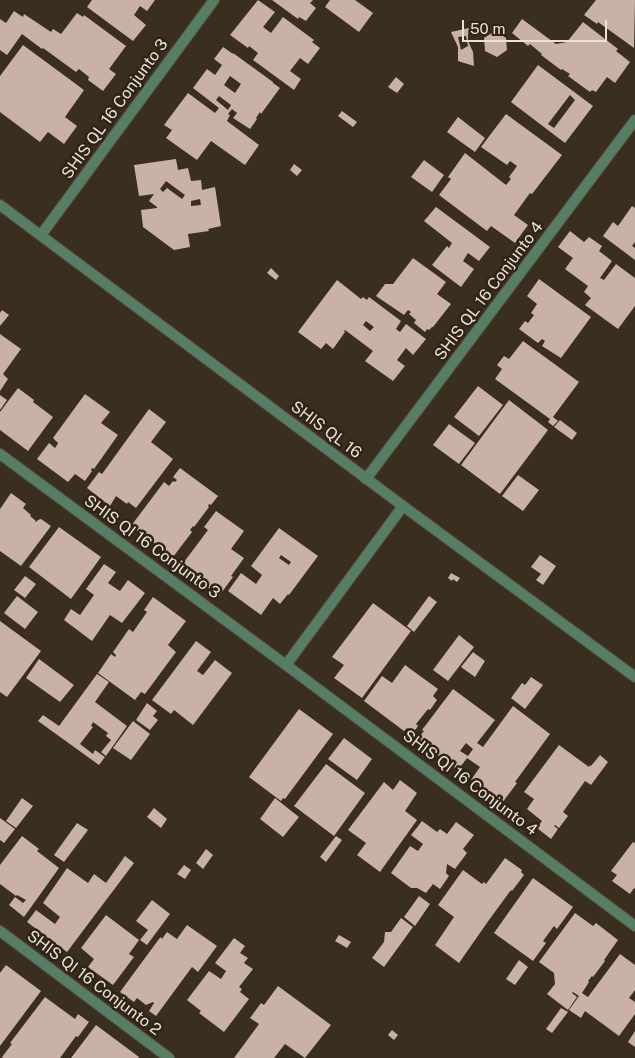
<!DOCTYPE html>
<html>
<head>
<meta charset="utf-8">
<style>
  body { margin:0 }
  #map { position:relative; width:635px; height:1058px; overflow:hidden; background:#3a2e1f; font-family:"Public Sans",sans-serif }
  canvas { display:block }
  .scale { position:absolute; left:462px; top:20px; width:145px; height:22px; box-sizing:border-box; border:2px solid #eae1d8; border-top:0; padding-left:6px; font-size:15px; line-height:18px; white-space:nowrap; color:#eae1d8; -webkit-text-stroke:4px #302415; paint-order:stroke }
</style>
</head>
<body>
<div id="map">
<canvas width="635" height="1058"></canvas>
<div class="scale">50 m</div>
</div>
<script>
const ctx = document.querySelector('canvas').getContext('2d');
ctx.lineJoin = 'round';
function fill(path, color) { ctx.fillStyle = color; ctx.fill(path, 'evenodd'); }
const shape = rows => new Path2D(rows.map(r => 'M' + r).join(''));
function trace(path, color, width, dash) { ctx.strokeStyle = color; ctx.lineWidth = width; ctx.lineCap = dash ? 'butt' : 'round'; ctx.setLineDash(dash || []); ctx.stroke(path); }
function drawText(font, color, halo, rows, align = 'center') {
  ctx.font = font + ' "Public Sans",sans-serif'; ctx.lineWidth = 5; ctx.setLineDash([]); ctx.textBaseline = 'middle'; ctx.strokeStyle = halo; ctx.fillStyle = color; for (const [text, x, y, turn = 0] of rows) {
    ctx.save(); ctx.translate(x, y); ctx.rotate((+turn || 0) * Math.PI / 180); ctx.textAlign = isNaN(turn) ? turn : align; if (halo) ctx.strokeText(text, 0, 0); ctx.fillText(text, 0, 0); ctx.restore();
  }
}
fill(shape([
  [92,0,155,0,147,11,140,6,134,15,146,25,133,41,87,7],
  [258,0,275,12,263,27,271,33,283,17,314,40,312,42,320,48,308,64,300,58,290,71,301,79,294,90,253,60,258,53,249,46,248,48,230,35],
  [272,0,313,0,310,3,316,8,306,21,299,17,298,19],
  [330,0,355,0,373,13,359,32,325,7],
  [596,0,635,0,634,48,598,22,597,24,584,15],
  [14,11,23,17,24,14,51,32,53,29,61,34,77,13,83,17,84,15,126,46,109,69,116,74,103,91,88,80,89,77,79,69,76,72,43,48,42,49,22,34,7,55,0,50,0,19,6,23],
  [522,19,556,44,567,42,583,22,618,49,616,51,630,62,615,83,607,77,596,92,592,90,590,92,568,76,570,74,562,69,561,70,541,55,542,54,530,44,528,46,512,33],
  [469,28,468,35,468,41,473,52,474,66,458,61,458,47,451,32],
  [466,36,468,46,461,50,458,37],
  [495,31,506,38,507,50,497,57,485,51,484,38],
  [23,45,84,90,65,117,77,126,64,144,48,132,40,142,0,112,0,76],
  [223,47,233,54,233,53,273,82,273,83,280,88,261,114,260,112,256,118,257,119,250,129,233,118,237,113,232,109,228,114,230,115,227,121,259,145,245,165,211,141,197,160,166,138,172,130,164,125,188,93,215,113,219,108,193,88,207,69,215,75,222,65,214,59],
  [230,76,241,84,235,93,224,85],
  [219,96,231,105,228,110,216,100],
  [538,65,593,106,565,143,511,102],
  [570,95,575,100,554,128,548,124],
  [396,77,404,84,397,93,388,87],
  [342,111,357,122,353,127,338,116],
  [506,114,562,155,532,194,530,193,514,215,528,225,515,243,491,226,487,231,439,195,451,179,448,177,465,153,506,185,511,179,509,177,517,166,510,161,507,165,481,147],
  [458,117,485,138,475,152,447,132],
  [176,159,178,170,188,168,191,181,201,180,202,190,215,187,221,226,208,229,209,231,188,234,190,247,174,250,143,227,141,210,157,208,157,207,149,201,154,194,139,196,134,165],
  [166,181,185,195,182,199,167,188,163,192,160,189],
  [200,199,201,205,191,206,191,201],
  [424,160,444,175,432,192,411,177],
  [294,164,302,170,297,176,290,170],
  [632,206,635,208,635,242,632,246,635,248,635,260,603,236,613,222,618,226],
  [436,207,490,247,479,261,468,253,463,261,474,269,461,287,432,265,447,246,449,248,452,243,424,221],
  [570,231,584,242,589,237,602,246,599,251,612,261,600,278,604,280,616,264,635,278,635,306,618,329,585,305,591,298,584,292,588,286,565,269,573,258,558,247],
  [413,258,446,282,437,294,451,304,433,327,432,327,429,330,427,329,425,332,414,323,416,320,409,314,411,312,408,310,404,315,376,296,385,284,393,284],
  [271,268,279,276,276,280,267,273],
  [539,279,591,317,561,358,542,346,545,341,542,339,538,343,519,329,525,321,528,323,534,315,531,313,537,304,527,296],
  [337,280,361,299,363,297,367,300,369,297,401,321,396,329,400,332,406,324,426,339,413,355,406,348,397,360,405,366,393,381,365,361,373,351,345,330,344,331,345,332,333,349,326,343,321,349,298,332],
  [366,321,374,327,370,331,363,325],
  [2,310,9,315,0,326,0,313],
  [0,334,21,349,3,374,8,379,0,391],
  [523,341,579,382,553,417,558,421,553,426,548,422,550,419,495,379,502,369,497,365,504,356,509,359],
  [478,386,503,405,479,436,454,417],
  [18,388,34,400,33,402,53,417,28,451,0,430,0,412],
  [85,394,110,412,101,423,118,435,94,469,92,468,91,470,92,471,85,481,75,474,68,482,37,459,49,443,55,448,57,445,58,443,53,438],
  [0,395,7,400,0,410],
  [509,400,548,430,500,494,461,465],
  [149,409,166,422,151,442,173,459,136,508,128,502,127,504,116,496,110,506,87,488,99,472,102,474],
  [560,420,577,433,572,440,554,427],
  [449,424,475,443,459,464,433,445],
  [180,468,218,496,211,505,209,504,208,506,209,507,194,527,193,526,190,530,192,532,173,557,131,526,164,482,169,486,173,481,175,482,177,480,173,477],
  [518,475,539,490,523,511,502,496],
  [11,493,26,504,23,508,31,515,30,516,36,521,35,522,36,522,38,520,41,519,51,526,21,566,0,551,0,509],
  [216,511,244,531,231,549,244,558,231,576,233,577,219,596,181,566,208,530,204,527],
  [59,527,101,557,71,599,29,567],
  [279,528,318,556,289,595,288,594,280,604,273,598,261,615,228,591,241,573,256,584,262,575,251,566],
  [281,555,291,562,289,565,279,558],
  [540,555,556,566,543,585,536,580,541,574,531,567],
  [104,564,116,572,108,583,120,591,128,580,145,593,122,623,110,615,92,641,64,620,71,609,80,615,94,595,86,589],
  [451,573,460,578,457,582,453,579,452,581,448,578],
  [25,576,36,584,25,598,14,590],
  [17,596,38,612,25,629,4,613],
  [429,596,437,602,414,632,407,626],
  [153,597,186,621,168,645,176,652,145,694,141,692,135,700,98,673,111,654,115,657,116,655,113,652,129,629,133,632,147,612,144,610],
  [373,603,411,631,362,698,334,678,344,665,332,657],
  [0,621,41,651,7,697,0,692],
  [459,635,474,647,448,681,433,670],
  [196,641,211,652,197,671,203,675,215,660,232,673,193,725,174,710,171,714,152,700],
  [473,652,485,661,475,677,461,667],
  [39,659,74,685,60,702,26,678],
  [405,665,438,689,433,696,437,700,430,710,428,709,416,724,418,726,413,733,407,728,404,731,364,701,382,676,392,683],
  [97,674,109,682,95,702,127,726,106,756,101,752,111,740,106,736,108,733,93,722,91,726,93,727,80,744,93,754,95,750,105,757,99,765,38,721,43,715,59,726],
  [531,677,543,685,525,709,511,698,522,683,525,685],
  [453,689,495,720,477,743,483,747,513,706,550,734,515,782,517,783,502,803,471,780,480,767,467,758,458,770,417,740,424,731,422,730],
  [466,743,473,749,468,756,460,751],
  [147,703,157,711,153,716,158,720,150,730,136,720],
  [299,709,333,734,285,799,283,798,281,801,249,777],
  [133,721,150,734,131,760,113,748],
  [344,738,372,759,357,780,328,759],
  [559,745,589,767,590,765,591,766,600,755,608,762,591,785,585,781,563,812,568,816,559,828,555,825,554,826,558,829,551,839,537,828,542,821,527,809,534,799,524,792],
  [326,764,365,793,334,836,294,806],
  [400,780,417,793,405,811,417,820,380,872,357,855,366,843,348,830,384,782,393,790],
  [22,798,33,806,16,828,6,821],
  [275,798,299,817,283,837,260,819],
  [154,808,167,819,161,828,147,817],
  [0,818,15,829,4,843,0,840],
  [422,821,437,832,440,829,447,834,456,822,474,835,463,849,467,853,455,869,447,864,446,873,449,876,440,889,433,884,426,893,417,888,411,888,391,873,410,846,418,851,423,844,411,835],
  [77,823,88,830,64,862,54,855],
  [22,836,39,849,37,851,59,868,24,917,9,905,15,897,23,903,26,900,17,895,16,896,0,884,0,865],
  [336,836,342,840,326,862,320,857],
  [633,842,635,843,635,889,634,888,630,894,612,881,617,875,611,871],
  [206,849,213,855,203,869,196,863],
  [125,856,134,863,67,952,27,922,36,910,55,924,60,917,43,903,67,868,88,883,94,874,106,883],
  [505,858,522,870,521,872,524,875,512,891,511,890,489,920,459,963,435,945,454,917,438,905,463,870,482,884,484,882,486,884],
  [184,865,191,870,185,879,177,874],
  [533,878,573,907,557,929,554,926,543,941,546,943,533,961,494,933],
  [419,896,430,904,415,926,404,917],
  [152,900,170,914,147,945,140,940,148,930,136,921],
  [575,913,593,926,596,923,618,940,604,960,605,961,593,977,592,976,588,981,589,982,582,993,588,997,620,954,635,965,635,990,629,998,635,1002,635,1014,619,1036,585,1011,581,1018,569,1010,579,996,573,992,572,993,577,997,568,1010,547,994,555,984,554,973,539,962],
  [106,915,139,940,129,954,134,957,113,985,88,967,94,959,81,948],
  [401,918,413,927,384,967,372,958,384,942,385,932,391,932],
  [187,925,217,946,198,972,192,967,156,1016,149,1011,154,1003,153,1002,146,1005,137,998,134,1002,120,992,159,939,161,937,162,939,167,932,177,939],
  [339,935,351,942,347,948,335,941],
  [234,938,245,946,240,953,248,958,244,963,253,969,239,987,242,989,240,992,249,999,224,1032,199,1013,201,1011,187,1000,209,971,221,979,226,971,215,963],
  [519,960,528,967,515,985,506,979],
  [6,965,41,991,0,1046,0,973],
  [278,986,331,1025,305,1058,285,1044,274,1058,234,1058,259,1024,250,1018,261,1003,264,1005],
  [45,997,75,1019,78,1014,89,1022,78,1037,76,1036,60,1058,3,1058,2,1057,12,1044,10,1043],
  [561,1008,568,1012,552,1033,546,1029],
  [96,1025,139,1057,138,1058,71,1058],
  [392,1030,398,1035,394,1040,388,1035],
  [635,1031,635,1047,628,1042]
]), '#c9b1a8');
const minor = shape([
  [41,235,214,0],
  [0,454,286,665,635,926],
  [366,479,635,120],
  [286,665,403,506],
  [0,931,169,1058]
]);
const tertiary = shape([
  [0,205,403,506,635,677]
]);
trace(minor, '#564b3d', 12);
trace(tertiary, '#564b3d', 12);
trace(minor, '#567e65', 10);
trace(tertiary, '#567e65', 10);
drawText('16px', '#eae1d8', '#302415', [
  ["SHIS QL 16 Conjunto 3",115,109,-54],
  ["SHIS QL 16 Conjunto 4",489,291,-53],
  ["SHIS QL 16",326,430,37],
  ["SHIS QI 16 Conjunto 3",152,547,36],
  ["SHIS QI 16 Conjunto 4",470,783,37],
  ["SHIS QI 16 Conjunto 2",94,983,37]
]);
</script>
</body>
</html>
